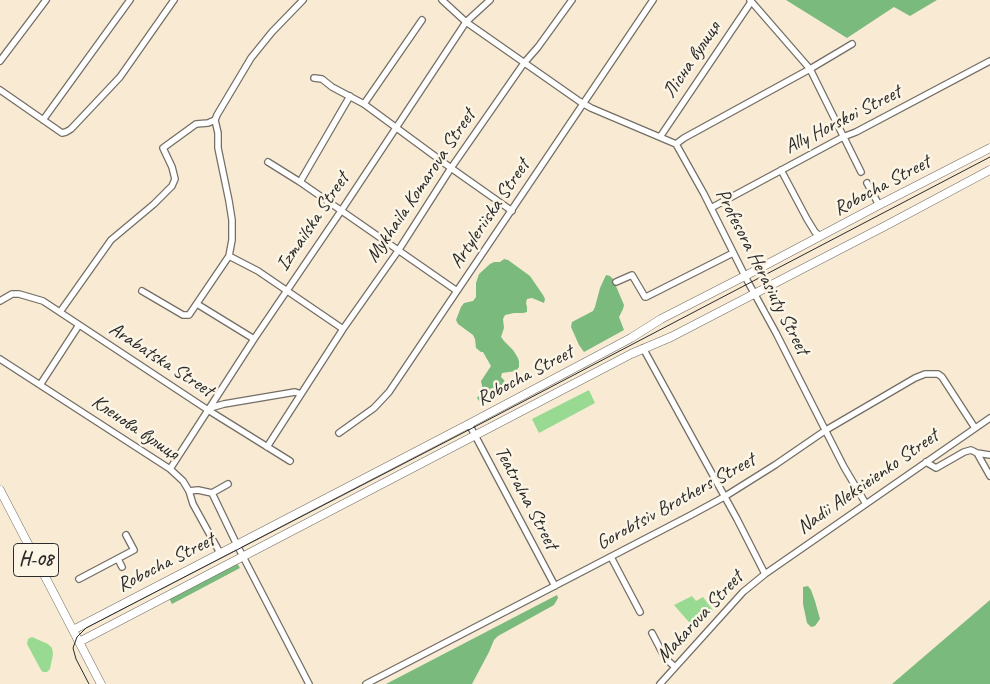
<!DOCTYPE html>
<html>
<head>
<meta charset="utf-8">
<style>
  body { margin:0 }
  canvas { display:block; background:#f8ead3 }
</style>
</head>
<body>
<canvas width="990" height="684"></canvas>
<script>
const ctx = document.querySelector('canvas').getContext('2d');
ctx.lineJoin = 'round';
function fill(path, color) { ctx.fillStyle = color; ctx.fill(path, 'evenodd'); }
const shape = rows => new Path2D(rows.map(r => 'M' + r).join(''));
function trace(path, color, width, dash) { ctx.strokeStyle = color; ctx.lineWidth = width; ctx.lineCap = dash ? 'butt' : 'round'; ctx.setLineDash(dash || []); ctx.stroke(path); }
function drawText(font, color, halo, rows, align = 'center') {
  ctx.font = font + ' Caveat,sans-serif'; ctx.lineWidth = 5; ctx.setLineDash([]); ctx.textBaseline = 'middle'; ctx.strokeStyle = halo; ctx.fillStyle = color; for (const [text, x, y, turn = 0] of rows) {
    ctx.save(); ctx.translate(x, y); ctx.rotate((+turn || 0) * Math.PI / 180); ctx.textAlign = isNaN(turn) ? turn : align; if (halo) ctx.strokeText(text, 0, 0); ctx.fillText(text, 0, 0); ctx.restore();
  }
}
fill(shape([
  [589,390,595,403,539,433,532,419],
  [692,596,696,601,703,597,713,610,695,629,674,605],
  [32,637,48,644,52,648,53,654,50,669,47,672,43,672,41,670,27,644,28,639]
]), '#98da92');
fill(shape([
  [786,0,937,0,910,16,894,7,847,38],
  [504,259,508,260,530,276,543,295,545,299,544,303,532,298,527,299,526,303,527,307,527,312,523,313,514,313,505,315,503,319,504,328,501,337,504,341,513,350,518,358,519,362,519,367,516,371,502,373,501,377,504,380,506,388,492,398,480,402,477,398,483,391,481,381,491,366,483,352,481,352,476,348,475,339,473,335,458,324,456,320,461,307,464,303,473,301,476,297,476,283,479,274,490,264,494,262,500,262],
  [606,275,610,276,613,279,624,305,623,309,619,317,624,330,584,352,579,345,571,327,572,322,593,311,595,307,600,288],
  [237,563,240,568,172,604,169,598],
  [808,586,811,590,815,601,820,619,815,626,811,627,807,623,803,604,803,587],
  [557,595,558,598,554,605,498,636,494,640,489,652,472,684,386,684],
  [990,600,990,684,892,684]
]), '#7aba7c');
const minor = shape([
  [442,0,466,22,579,101,591,108,676,144,704,194,748,282,776,333,844,467,866,504],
  [750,0,810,69,861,172],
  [0,61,46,0],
  [314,78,322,79,332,87,364,104,451,168,512,211],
  [0,90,62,133,66,132,71,129,120,77,174,0],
  [364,104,422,20],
  [43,120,130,0],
  [660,137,751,2],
  [676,144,684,138,810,69,852,44],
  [268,162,300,182,457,291],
  [781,170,807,219,815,232,820,236],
  [300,182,350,96],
  [867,183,879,205],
  [711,208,843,137,856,132,990,61],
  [229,256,258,271,343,329],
  [616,282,632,275,645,297,646,297,733,253],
  [142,291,183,315,189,315,229,256,232,240,232,220,229,201,218,148,218,133,215,120,217,115,251,58,272,32,303,0],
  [0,301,12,294,19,294,43,301,208,410,290,461],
  [197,304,254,339],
  [60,312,111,240,154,204,172,186,175,179,172,167,163,148,196,124,208,123,215,120],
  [643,348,737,519,765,574],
  [0,359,170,469,183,481,189,491,193,504,220,553],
  [40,385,79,325],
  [210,408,224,404,295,392,301,394],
  [469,424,555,586],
  [339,433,374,408,389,392,653,0],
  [267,447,343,329,398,251,451,168,524,63,538,47,572,0],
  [990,455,977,453,990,476],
  [926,462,936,468,964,452,971,450,977,453],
  [170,469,254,339,341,211,466,22,490,0],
  [189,491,198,490,212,493,237,545,309,684],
  [212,493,228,484],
  [611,557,640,612],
  [118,559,122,567],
  [79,579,134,550,126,535],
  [652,633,665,658,675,667],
  [366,684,691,515,724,497,775,465,826,430,915,378,925,374,938,374,942,377,975,428],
  [660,684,743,592,765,574,990,418]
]);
const major = shape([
  [0,490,101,684],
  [73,630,469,424,631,338,661,319,745,276,879,205,990,148],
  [79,642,631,354,671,337,887,225,990,170]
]);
trace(minor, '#736e66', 8);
trace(major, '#736e66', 9);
trace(minor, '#fff', 5.5);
trace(major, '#fff', 8);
trace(shape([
  [89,684,76,659,73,648,77,637,86,628,484,422,990,157]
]), '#2b2b2b', 1);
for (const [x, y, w] of [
  [36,560,45]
]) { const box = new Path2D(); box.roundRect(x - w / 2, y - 16.5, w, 33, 4); ctx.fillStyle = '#fcf5e5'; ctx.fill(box); trace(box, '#2b2b2b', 1); }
drawText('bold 19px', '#2b2b2b', null, [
  ["Н-08",36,560]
]);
drawText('20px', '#2b2b2b', '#fcf5e5', [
  ["Лісна вулиця",692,60,-56],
  ["Ally Horskoi Street",843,120,-27],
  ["Mykhaila Komarova Street",421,186,-56],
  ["Robocha Street",882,186,-28],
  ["Artyleriiska Street",490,214,-56],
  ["Izmailska Street",313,222,-56],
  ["Profesora Herasiuty Street",762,272,63],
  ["Arabatska Street",161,360,33],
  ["Robocha Street",525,376,-28],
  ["Кленова вулиця",135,428,34],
  ["Nadii Aleksieienko Street",868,482,-35],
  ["Teatralna Street",526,498,62],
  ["Gorobtsiv Brothers Street",676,502,-29],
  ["Robocha Street",166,563,-27],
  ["Makarova Street",700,617,-47]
]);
</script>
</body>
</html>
